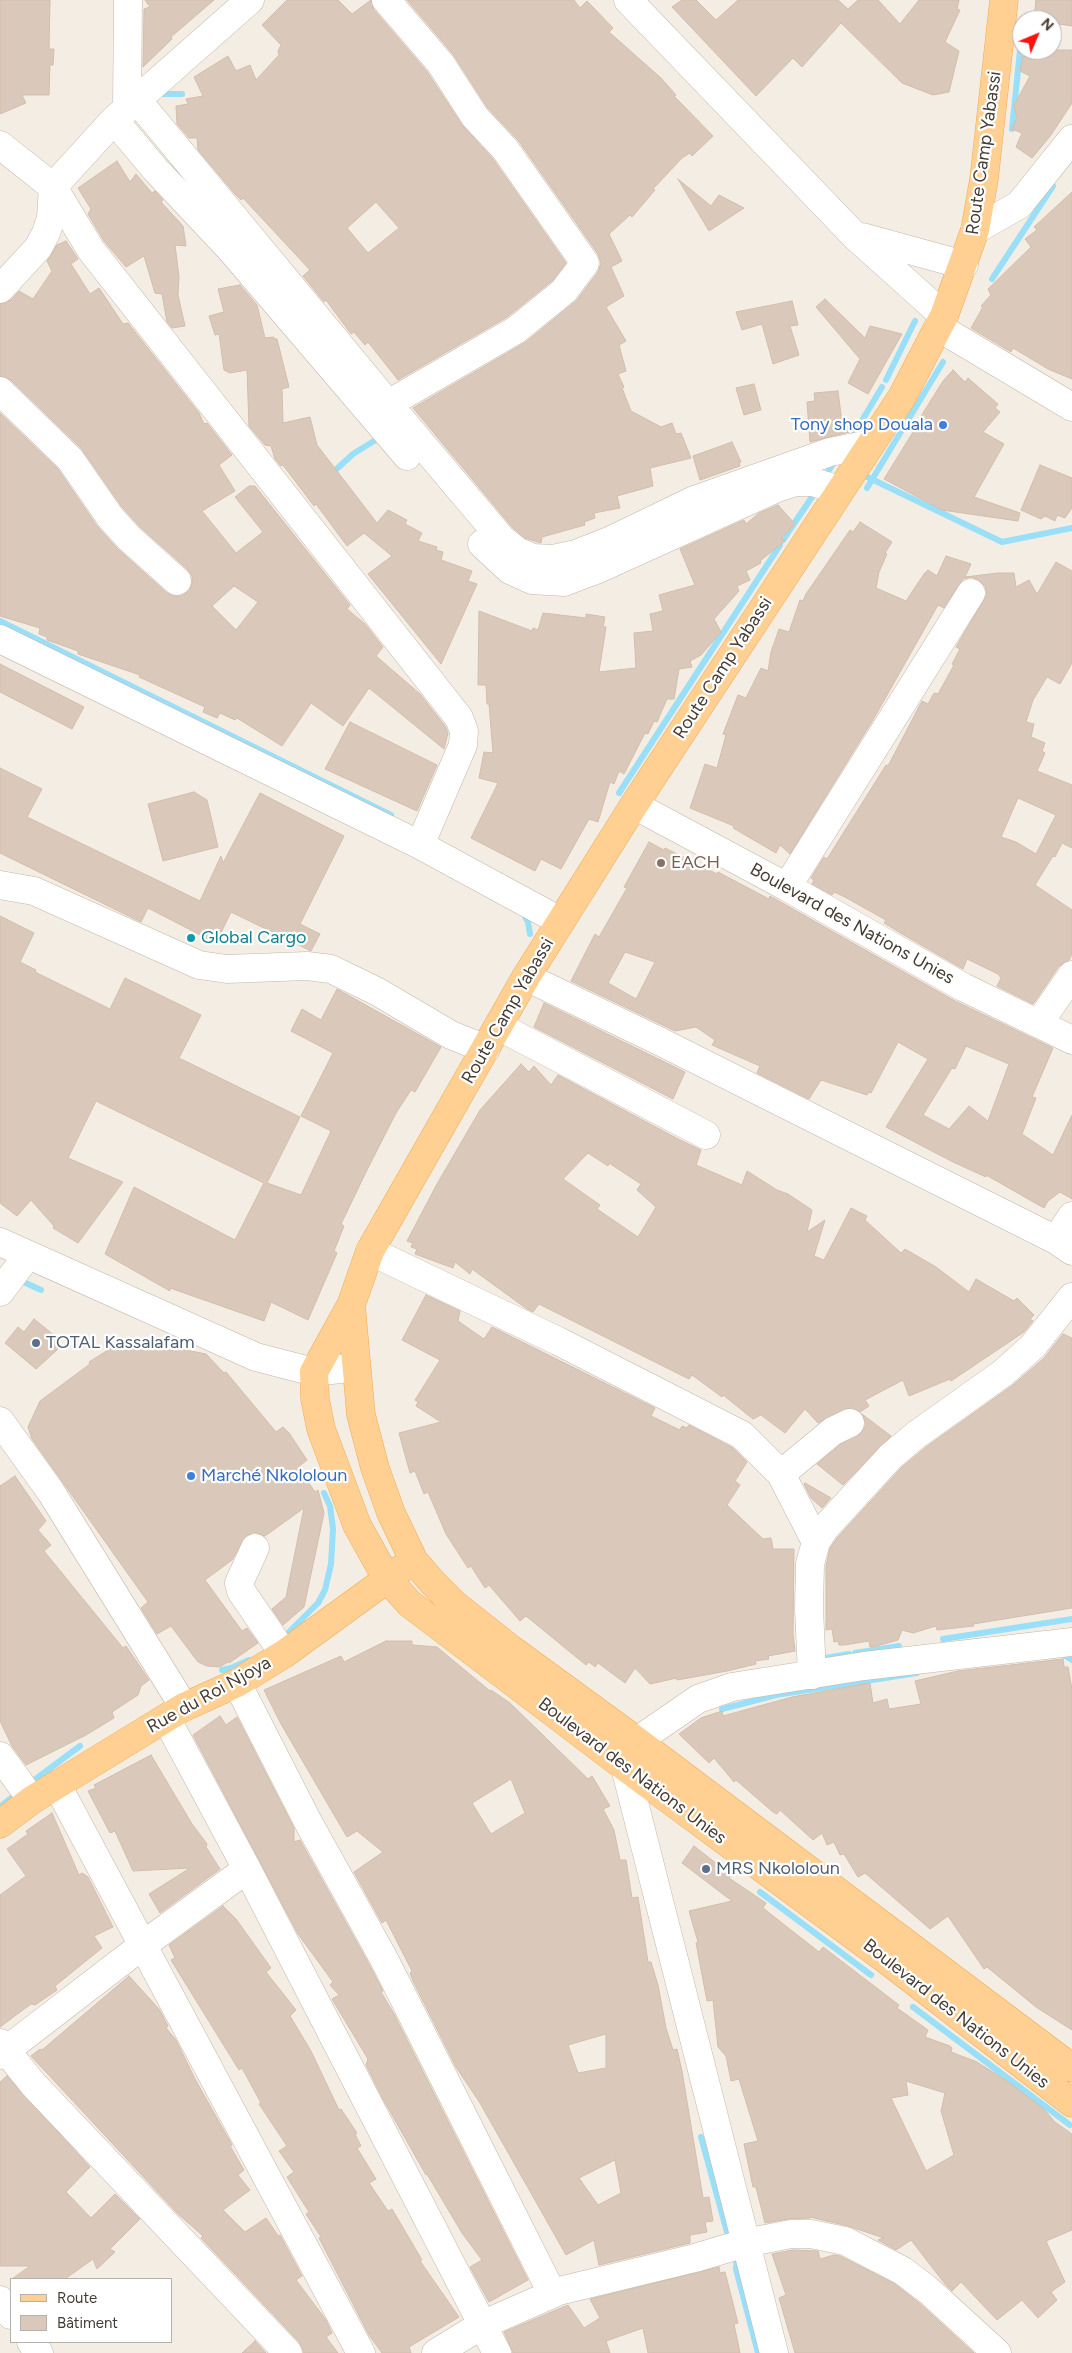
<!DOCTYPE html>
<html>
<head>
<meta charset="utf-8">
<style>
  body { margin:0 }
  #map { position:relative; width:1072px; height:2353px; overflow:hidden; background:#f4ede4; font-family:Figtree,sans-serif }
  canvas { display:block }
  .legend { position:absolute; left:10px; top:2278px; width:162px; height:65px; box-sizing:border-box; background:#fff; border:1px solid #b5b1ad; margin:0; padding:6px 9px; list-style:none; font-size:15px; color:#463c33 }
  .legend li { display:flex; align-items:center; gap:10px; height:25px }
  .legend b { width:25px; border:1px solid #b5b1ad }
  .north { position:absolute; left:1012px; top:10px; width:50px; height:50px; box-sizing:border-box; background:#fff; border:1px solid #b5b1ad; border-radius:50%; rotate:45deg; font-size:14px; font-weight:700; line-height:20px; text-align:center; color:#463c33 }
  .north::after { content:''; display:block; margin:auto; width:18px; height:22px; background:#ff110f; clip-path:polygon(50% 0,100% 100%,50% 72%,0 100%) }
</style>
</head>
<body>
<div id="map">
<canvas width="1072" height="2353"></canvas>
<ul class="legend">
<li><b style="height:6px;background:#ffd091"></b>Route</li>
<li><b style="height:14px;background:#dac9bb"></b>Bâtiment</li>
</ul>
<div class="north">N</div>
</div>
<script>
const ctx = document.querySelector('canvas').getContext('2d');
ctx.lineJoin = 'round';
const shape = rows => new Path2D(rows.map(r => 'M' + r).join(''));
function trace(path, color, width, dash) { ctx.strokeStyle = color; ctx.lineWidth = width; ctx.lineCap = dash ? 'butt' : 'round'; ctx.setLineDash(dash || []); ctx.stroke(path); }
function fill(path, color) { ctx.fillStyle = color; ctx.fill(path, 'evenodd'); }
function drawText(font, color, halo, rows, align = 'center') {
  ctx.font = font + ' Figtree,sans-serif'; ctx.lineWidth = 4.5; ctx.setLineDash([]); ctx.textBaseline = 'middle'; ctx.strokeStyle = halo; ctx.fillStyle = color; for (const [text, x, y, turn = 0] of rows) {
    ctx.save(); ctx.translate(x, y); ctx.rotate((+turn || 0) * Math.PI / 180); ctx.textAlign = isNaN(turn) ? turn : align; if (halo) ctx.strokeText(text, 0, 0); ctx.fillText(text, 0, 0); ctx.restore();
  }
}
trace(shape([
  [156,94,182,94],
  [1012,129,1022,31],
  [992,279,1053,186],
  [886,380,915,321],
  [851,439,882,387],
  [859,473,1002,542,1072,528],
  [330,475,353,454,382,436],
  [824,478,836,459],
  [867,488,943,362],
  [783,540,816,491],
  [0,621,391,815],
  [619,793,780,545],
  [522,911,528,922,530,934],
  [17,1279,41,1290],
  [943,1639,1072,1619],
  [281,1640,318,1603,325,1590,331,1564,333,1529,330,1506,324,1493],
  [855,1653,899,1646],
  [1061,1653,1072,1660],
  [820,1659,849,1654],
  [222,1670,231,1668,249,1660],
  [722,1709,776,1695,917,1673],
  [29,1784,80,1746],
  [0,1807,11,1798],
  [760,1892,871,1975],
  [913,2007,1070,2125],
  [701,2137,727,2232,732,2241],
  [737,2253,736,2269,758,2353]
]), '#99dff8', 6);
const building = shape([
  [0,0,50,0,49,49,54,49,53,65,50,65,49,95,22,95,26,103,0,114,0,0],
  [145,0,214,0,171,37,172,39,143,67,144,9,150,7,145,0],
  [287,0,338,0,352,14,371,0,374,10,428,73,462,125,493,159,566,263,553,280,507,317,398,380,368,342,365,345,354,332,351,334,326,300,324,302,303,276,310,270,243,198,241,200,235,194,198,150,197,138,189,138,177,124,176,106,188,104,186,99,203,96,194,77,228,56,236,71,250,65,256,80,279,55,278,51,281,45,262,25,287,0],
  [376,202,399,228,368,253,347,228,376,202],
  [407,0,574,0,580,8,587,1,613,28,609,32,661,78,676,95,674,96,713,136,692,156,690,153,682,158,653,189,655,190,632,217,630,215,609,234,622,261,611,267,624,296,606,307,626,341,619,345,626,371,618,374,624,387,622,388,631,411,661,427,672,423,676,434,681,433,691,458,650,468,653,486,617,496,620,508,594,513,595,518,584,522,585,525,542,537,541,543,525,538,512,527,413,408,526,342,576,301,598,272,601,263,598,254,518,140,487,107,453,54,407,0],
  [682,0,696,0,716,20,738,0,838,0,848,9,858,0,878,0,900,24,919,0,959,0,957,9,960,10,945,42,959,51,949,92,933,95,902,83,841,23,802,67,793,58,756,96,672,7,682,0],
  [1036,0,1072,0,1072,26,1052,23,1052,20,1034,19,1036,0],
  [1024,50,1072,50,1072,103,1051,135,1032,158,1016,147,1022,133,1012,129,1017,118,1014,105,1030,76,1020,71,1024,50],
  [117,161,130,182,136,174,152,193,155,191,163,200,161,202,183,226,186,246,175,245,179,277,178,295,185,326,172,328,167,322,162,294,155,293,144,256,126,267,104,241,88,214,91,209,78,188,117,161],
  [678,179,711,206,719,195,744,208,709,231,678,179],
  [1072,192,1072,379,1048,369,1013,348,1011,352,971,328,983,307,981,306,991,295,988,289,1031,247,1025,239,1037,230,1034,227,1072,192],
  [66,241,78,259,71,264,90,294,99,288,123,324,128,323,199,413,204,424,207,423,232,455,219,465,235,491,202,511,236,553,263,532,235,497,249,486,255,486,350,605,347,609,365,624,383,647,376,656,420,694,445,726,448,733,444,749,369,688,343,726,311,703,282,746,237,718,235,720,220,713,217,718,203,712,205,707,139,677,140,675,78,654,78,651,47,640,47,637,39,634,40,628,0,616,0,413,58,469,97,526,117,548,167,593,174,596,182,596,189,591,192,584,192,576,187,569,140,527,122,507,81,448,11,380,0,376,0,304,11,300,19,291,33,299,52,271,47,261,57,245,66,241],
  [234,586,258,602,236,630,212,606,234,586],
  [240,285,257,305,265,338,274,337,274,339,277,339,289,387,282,389,283,423,310,417,317,445,377,523,388,510,407,520,405,524,422,533,418,541,437,547,436,550,443,552,441,560,472,571,468,581,477,584,441,664,368,574,392,556,364,533,347,546,316,504,314,506,283,465,281,466,275,459,271,446,265,445,249,426,247,370,230,373,224,370,219,334,215,335,209,316,224,312,218,289,240,285],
  [825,299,865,338,870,326,902,334,868,394,848,383,860,359,816,307,825,299],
  [792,301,798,325,790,326,799,355,773,364,762,324,742,330,736,312,792,301],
  [953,370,965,382,968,378,998,404,995,408,1000,412,983,432,1004,444,974,497,1020,513,1018,521,942,510,884,479,918,424,924,424,918,421,943,381,953,370],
  [754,384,761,410,744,415,736,388,754,384],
  [838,391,842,422,851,422,849,432,810,442,807,402,815,401,814,393,838,391],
  [732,442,741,462,739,463,740,466,700,480,693,456,732,442],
  [1040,465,1072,478,1072,508,1065,518,1057,515,1055,521,1045,516,1041,519,1021,510,1040,465],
  [778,505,795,524,781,538,785,541,760,561,761,563,746,571,750,580,737,586,739,591,714,619,721,632,701,655,690,661,692,667,679,669,674,699,667,699,657,722,654,721,648,734,645,733,624,774,619,771,614,784,610,782,598,822,589,819,561,869,541,859,535,871,471,838,498,783,479,778,484,752,493,753,489,704,487,704,486,685,478,685,479,611,532,631,533,628,538,630,543,613,586,618,586,614,605,617,603,627,606,627,599,672,636,668,634,633,653,631,650,614,663,611,659,595,695,585,680,549,744,520,746,524,759,513,778,505],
  [860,522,892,542,885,553,887,554,879,572,876,588,906,601,924,574,928,570,937,576,946,556,971,564,965,577,998,573,1014,573,1016,587,1029,580,1037,594,1056,562,1072,571,1072,663,1060,684,1047,677,1033,700,1026,722,1034,724,1031,737,1045,743,1042,751,1045,753,1037,771,1072,785,1072,848,1062,843,1055,857,1053,856,1035,885,1072,910,1072,954,1069,960,1059,966,1033,1004,997,986,1001,978,998,974,967,959,963,969,904,935,884,923,886,920,843,896,834,892,832,895,812,884,814,880,811,878,824,857,827,859,886,765,888,766,922,701,928,704,934,693,938,694,954,665,952,664,960,649,956,647,987,594,985,586,979,580,971,577,963,579,944,608,938,605,874,718,790,854,780,845,776,853,733,828,734,826,690,808,705,764,717,768,726,735,723,734,738,695,746,698,761,668,768,671,771,652,779,629,789,632,800,600,803,601,806,594,850,530,853,532,860,522],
  [1018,798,1056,815,1036,854,1016,842,1001,837,1018,798],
  [0,664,84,707,72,729,0,692,0,664],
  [350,722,437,765,417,811,325,769,350,722],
  [0,768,42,789,27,817,200,901,221,856,223,863,260,793,344,836,300,924,320,934,311,951,231,912,216,943,148,908,141,922,0,853,0,768],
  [194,792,207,800,218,847,163,861,148,804,194,792],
  [649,842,664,850,665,848,717,874,718,872,769,899,770,896,955,1001,1053,1048,1032,1097,1036,1098,1022,1134,1053,1155,1072,1115,1072,1199,1060,1192,1048,1201,1044,1208,986,1175,986,1177,953,1162,886,1127,928,1059,898,1042,871,1093,869,1092,867,1095,821,1080,809,1099,757,1073,760,1066,712,1045,715,1040,696,1027,675,1031,571,981,595,934,599,937,627,888,624,887,649,842],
  [625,952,655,962,636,999,608,983,625,952],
  [966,1046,1009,1064,988,1121,969,1106,949,1129,923,1115,952,1068,955,1069,966,1046],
  [0,916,34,933,20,962,36,970,35,972,110,1009,125,978,201,1015,179,1058,300,1117,267,1183,301,1195,331,1131,301,1116,333,1053,291,1031,302,1009,321,1020,337,989,441,1047,415,1092,411,1090,396,1113,368,1168,341,1224,344,1226,334,1251,337,1253,308,1320,271,1302,264,1321,170,1288,170,1291,105,1254,134,1187,235,1240,264,1183,96,1101,68,1158,123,1182,78,1243,53,1228,54,1226,31,1200,17,1216,0,1203,0,916],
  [544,1003,685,1072,673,1099,534,1027,544,1003],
  [521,1064,529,1072,534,1066,551,1085,558,1075,680,1140,701,1150,696,1165,742,1185,747,1171,777,1190,788,1194,812,1210,807,1232,825,1220,814,1256,824,1260,851,1208,867,1216,865,1220,901,1253,905,1249,936,1267,969,1292,976,1279,1014,1301,1017,1298,1034,1315,1030,1319,1033,1321,1024,1332,951,1381,950,1379,909,1396,903,1380,865,1400,869,1406,860,1412,852,1408,844,1409,818,1423,805,1409,785,1433,761,1415,753,1419,723,1395,722,1397,692,1375,689,1379,539,1304,533,1312,527,1309,472,1269,470,1274,455,1262,453,1268,415,1254,417,1249,411,1247,413,1243,407,1241,437,1184,480,1110,521,1064],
  [588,1153,608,1166,609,1163,641,1184,637,1190,656,1207,638,1237,597,1209,600,1205,563,1179,588,1153],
  [426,1295,460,1311,458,1321,484,1339,492,1327,655,1408,651,1416,680,1430,682,1426,687,1428,689,1425,733,1448,747,1462,735,1481,740,1485,727,1505,763,1539,771,1538,773,1549,794,1549,793,1634,795,1651,768,1656,769,1659,755,1661,756,1664,727,1671,677,1680,677,1678,650,1684,635,1668,625,1683,598,1663,595,1667,589,1662,586,1665,526,1616,520,1621,489,1585,485,1588,471,1566,468,1568,446,1534,428,1492,424,1494,415,1471,410,1473,399,1433,441,1422,416,1406,418,1402,415,1400,440,1360,402,1340,426,1295],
  [34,1319,60,1340,57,1350,36,1369,5,1343,18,1327,24,1332,34,1319],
  [1063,1334,1072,1338,1072,1608,973,1624,974,1626,937,1630,936,1626,913,1633,902,1630,898,1640,873,1647,870,1647,869,1641,844,1645,839,1645,838,1641,834,1642,832,1629,826,1630,826,1566,830,1548,837,1538,902,1467,926,1447,1013,1385,1044,1358,1063,1334],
  [147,1343,147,1346,175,1351,176,1348,206,1354,224,1373,226,1372,276,1432,283,1427,289,1433,307,1460,298,1467,315,1492,318,1490,324,1513,304,1607,283,1625,272,1609,286,1597,304,1508,265,1536,254,1532,246,1536,232,1560,205,1580,242,1631,247,1628,258,1643,229,1663,228,1662,220,1667,207,1666,198,1662,171,1626,157,1634,141,1608,148,1602,32,1439,28,1427,40,1401,90,1364,89,1362,116,1345,147,1343],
  [862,1414,891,1436,843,1485,817,1464,841,1444,862,1432,866,1424,862,1414],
  [15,1476,46,1521,38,1530,51,1545,44,1551,123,1648,126,1646,149,1680,141,1686,138,1695,112,1712,114,1718,86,1735,26,1765,12,1746,0,1721,0,1486,15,1476],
  [805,1483,831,1498,822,1508,811,1498,804,1484,805,1483],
  [386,1641,412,1641,412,1645,437,1647,490,1691,491,1690,510,1703,588,1779,592,1776,610,1806,603,1809,614,1830,620,1860,626,1860,632,1898,638,1897,648,1962,651,1962,658,1985,666,2028,673,2050,677,2049,682,2071,703,2198,709,2197,713,2221,705,2222,707,2232,690,2235,690,2243,599,2265,594,2240,566,2255,480,2103,456,2067,413,1981,410,1973,412,1971,386,1920,382,1923,354,1872,383,1852,357,1831,347,1837,281,1724,264,1690,341,1656,344,1662,386,1641],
  [511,1779,525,1813,491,1834,472,1803,511,1779],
  [606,2034,606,2068,578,2073,568,2045,606,2034],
  [615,2160,621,2193,598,2205,579,2178,615,2160],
  [1063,1659,1064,1667,1068,1667,1072,1689,1072,2030,1036,2007,987,1967,984,1969,948,1916,930,1929,865,1873,858,1877,844,1854,840,1855,834,1842,827,1845,822,1833,813,1840,780,1810,777,1814,773,1812,736,1780,734,1782,714,1758,709,1763,679,1734,701,1718,722,1711,723,1716,792,1697,870,1683,873,1703,887,1699,889,1709,921,1704,915,1681,958,1671,1063,1659],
  [220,1716,226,1725,237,1717,294,1828,294,1842,300,1840,370,1966,383,1991,381,1992,394,2014,528,2280,489,2302,470,2267,482,2260,462,2233,427,2174,426,2175,383,2099,366,2065,368,2059,332,1999,339,1995,330,1985,333,1982,298,1934,193,1735,220,1716],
  [151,1755,192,1824,207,1844,206,1847,220,1869,160,1913,149,1894,190,1868,133,1871,115,1831,110,1833,88,1791,96,1788,94,1785,151,1755],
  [52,1813,79,1875,82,1873,88,1877,113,1927,94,1936,102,1948,55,1986,57,1990,35,2005,31,2004,0,2027,0,1895,26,1876,7,1849,28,1834,26,1831,52,1813],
  [694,1846,731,1875,729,1878,766,1903,763,1908,819,1952,823,1947,899,2005,897,2008,928,2030,925,2037,950,2046,952,2048,951,2052,977,2062,1004,2079,1043,2108,1055,2122,1072,2134,1072,2230,1046,2241,1065,2282,1051,2292,1057,2300,1038,2318,1022,2300,997,2320,961,2282,952,2291,945,2284,911,2240,896,2250,878,2240,884,2238,848,2226,810,2217,810,2218,788,2219,765,2223,756,2187,753,2187,744,2144,758,2141,739,2079,731,2081,726,2056,718,2047,713,2000,707,2001,696,1943,698,1942,689,1911,732,1901,682,1863,694,1846],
  [906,2081,945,2093,941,2111,954,2155,926,2171,891,2098,908,2095,906,2081],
  [223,1906,236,1919,271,1968,266,1972,296,2010,290,2016,311,2051,339,2110,341,2109,357,2133,355,2134,361,2146,357,2148,376,2179,369,2183,388,2211,392,2209,422,2260,420,2261,459,2317,409,2347,411,2353,382,2353,369,2335,319,2238,321,2237,306,2214,309,2212,287,2177,294,2172,279,2151,287,2146,259,2104,261,2103,242,2068,239,2070,171,1960,175,1958,169,1945,223,1906],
  [129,1976,159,2009,168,2026,166,2028,176,2040,195,2079,232,2145,230,2146,244,2170,238,2175,250,2190,223,2210,245,2232,266,2218,279,2237,280,2235,302,2276,296,2280,326,2320,332,2333,326,2337,338,2353,304,2353,299,2342,201,2238,203,2236,177,2213,31,2056,40,2049,42,2050,129,1976],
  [7,2076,90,2167,66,2192,91,2218,115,2194,140,2219,110,2249,115,2252,97,2269,93,2259,65,2279,12,2279,30,2266,0,2266,0,2082,7,2076],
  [793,2250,818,2251,820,2259,834,2255,840,2256,895,2284,918,2302,974,2353,795,2353,779,2298,786,2295,772,2254,793,2250],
  [719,2267,720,2273,725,2272,738,2323,734,2324,740,2353,648,2353,643,2328,606,2341,610,2353,513,2353,504,2332,568,2305,584,2328,600,2318,590,2299,719,2267],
  [255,2341,266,2353,242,2353,255,2341]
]);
fill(building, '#dac9bb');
trace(building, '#d2bdaa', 1);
const minor = shape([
  [386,0,441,64,475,117,505,149,585,263,564,291,516,330,388,404],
  [628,0,855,236,944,316],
  [137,100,388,404,501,538,517,551,533,558,553,559,576,554,609,541,692,501,830,452,870,444],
  [127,109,128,0],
  [114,120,155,169,232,251,407,456],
  [0,145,53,187,91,250,459,718,464,731,463,745,420,845],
  [975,230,1019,205,1072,139],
  [862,237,964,265],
  [0,289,38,248,46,233,51,218,53,187,114,120,250,0],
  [938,327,1072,407],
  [0,391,70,459,110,517,129,538,177,581],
  [482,544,510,570,532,580,564,582,596,570,777,488,796,482,813,482,839,490],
  [0,639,420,845,560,921],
  [634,805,787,887,963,987,1072,1040],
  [0,885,34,891,199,965,227,969,307,966,331,969,378,992,451,1035,486,1049],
  [787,887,971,593],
  [526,977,657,1040,1056,1240,1072,1251],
  [1039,1023,1072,975],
  [498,1026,706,1135],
  [1056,1240,1072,1216],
  [0,1242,256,1357,314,1372,356,1367],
  [370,1251,558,1341,742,1435,781,1474,816,1542],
  [0,1292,28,1255],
  [0,1421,51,1492,184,1707],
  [781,1474,833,1431,850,1423],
  [255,1548,239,1583,241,1591,284,1654],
  [812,1675,809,1609,810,1564,816,1542,825,1528,891,1456,916,1435,1003,1373,1033,1346,1072,1297],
  [237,1683,307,1820,384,1959,552,2293],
  [166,1718,247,1869,497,2353],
  [0,1756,32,1800],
  [57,1785,361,2353],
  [0,2043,33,2084,288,2353],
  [0,2055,143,1945,247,1869],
  [0,2300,11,2315],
  [31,2342,39,2353],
  [436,2353,482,2325,559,2291,695,2258,745,2243,791,2234,811,2234,845,2241,903,2271,928,2290,997,2353],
  [774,2353,625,1767,637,1741,698,1699,732,1687,864,1666,1072,1642]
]);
const major = shape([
  [1004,0,984,179,975,230,944,316,902,397,634,805,526,977,370,1251,351,1305,314,1372,315,1399,321,1429,357,1525,387,1579,410,1604,625,1767,884,1958,1072,2103],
  [351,1305,361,1415,375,1468,391,1513,414,1561,434,1584,453,1603,511,1649,637,1741,1072,2068],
  [0,1824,32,1800,184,1707,237,1683,284,1654,401,1569]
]);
trace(minor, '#c3b6a8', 29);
trace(major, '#f0ab55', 29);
trace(minor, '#fff', 28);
trace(major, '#ffd091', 28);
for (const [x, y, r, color] of [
  [943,425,5,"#3f7fe0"],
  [661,863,5,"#8d6e63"],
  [191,938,5,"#0f9aa8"],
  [36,1343,5,"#5c6f8a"],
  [191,1476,5,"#3f7fe0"],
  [706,1869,5,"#5c6f8a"]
]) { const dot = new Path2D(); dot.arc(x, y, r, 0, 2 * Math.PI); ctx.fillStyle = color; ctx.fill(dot); trace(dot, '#fff', 2); }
drawText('18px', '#463c33', '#fff', [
  ["Route Camp Yabassi",984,153,-82],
  ["Route Camp Yabassi",723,668,-57],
  ["Boulevard des Nations Unies",852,924,29],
  ["Route Camp Yabassi",508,1011,-60],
  ["Rue du Roi Njoya",209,1695,-29],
  ["Boulevard des Nations Unies",632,1771,37],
  ["Boulevard des Nations Unies",956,2014,38]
]);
drawText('18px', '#366cbe', '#fff', [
  ["Tony shop Douala",933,425],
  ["Marché Nkololoun",201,1476,"left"]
], 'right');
drawText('18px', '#785e54', '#fff', [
  ["EACH",671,863]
], 'left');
drawText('18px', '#0d838f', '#fff', [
  ["Global Cargo",201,938]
], 'left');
drawText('18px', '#4e5e75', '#fff', [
  ["TOTAL Kassalafam",46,1343],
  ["MRS Nkololoun",716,1869]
], 'left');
</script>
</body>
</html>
